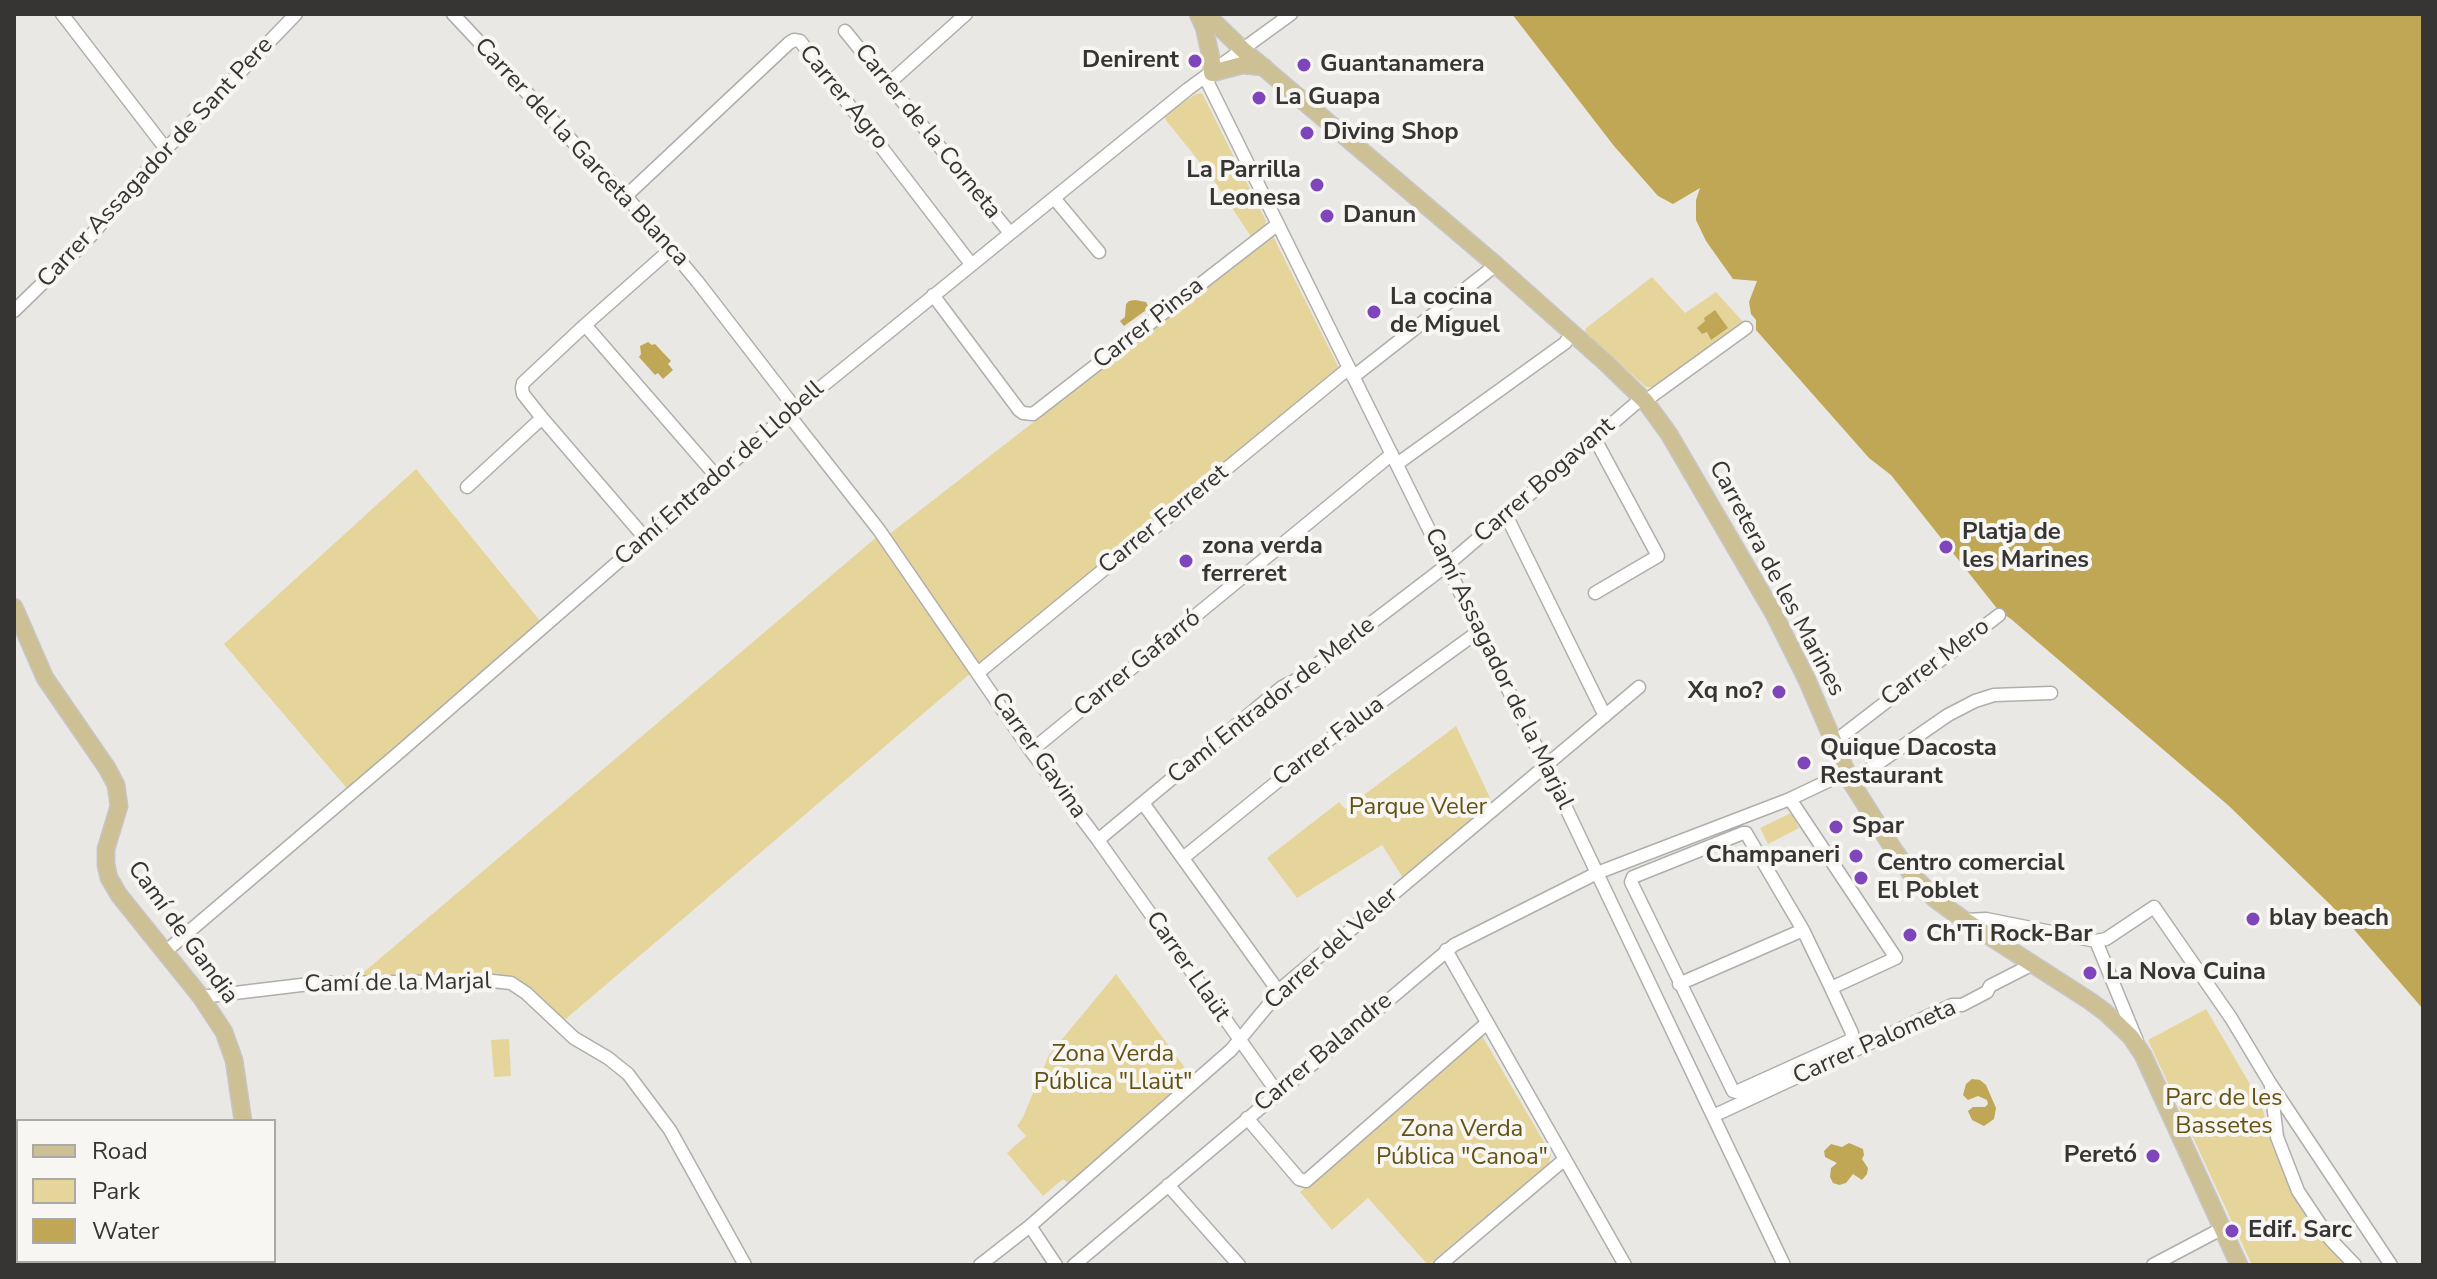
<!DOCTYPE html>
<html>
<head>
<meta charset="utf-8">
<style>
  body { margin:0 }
  #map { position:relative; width:2437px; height:1279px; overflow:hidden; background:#e9e8e5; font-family:"Nunito Sans",sans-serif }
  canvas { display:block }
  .frame { position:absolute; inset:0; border:16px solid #363534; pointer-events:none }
  .legend { position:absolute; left:16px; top:1119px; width:260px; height:144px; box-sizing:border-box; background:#f7f6f2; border:2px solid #aaa9a6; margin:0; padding:10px 14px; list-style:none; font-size:24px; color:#363534 }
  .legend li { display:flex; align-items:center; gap:16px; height:40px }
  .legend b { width:40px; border:2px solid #aaa9a6 }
</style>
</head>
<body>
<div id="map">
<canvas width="2437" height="1279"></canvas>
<div class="frame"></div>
<ul class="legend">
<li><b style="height:10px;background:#cdc094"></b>Road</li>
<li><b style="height:22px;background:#e6d59a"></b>Park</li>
<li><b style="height:22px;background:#bfa756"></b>Water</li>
</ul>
</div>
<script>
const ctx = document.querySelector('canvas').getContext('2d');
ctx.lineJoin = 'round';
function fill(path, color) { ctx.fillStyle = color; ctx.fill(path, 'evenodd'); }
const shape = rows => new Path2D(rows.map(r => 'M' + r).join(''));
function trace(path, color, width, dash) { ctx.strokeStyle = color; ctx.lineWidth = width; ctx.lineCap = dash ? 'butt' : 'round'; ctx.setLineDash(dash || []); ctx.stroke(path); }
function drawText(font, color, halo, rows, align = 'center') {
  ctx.font = font + ' "Nunito Sans",sans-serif'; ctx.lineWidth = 8; ctx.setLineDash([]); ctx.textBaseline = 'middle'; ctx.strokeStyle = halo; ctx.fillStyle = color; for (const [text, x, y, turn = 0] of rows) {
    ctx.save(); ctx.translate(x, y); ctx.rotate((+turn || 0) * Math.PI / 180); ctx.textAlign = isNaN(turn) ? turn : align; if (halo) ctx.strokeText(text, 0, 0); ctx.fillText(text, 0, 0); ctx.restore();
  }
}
fill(shape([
  [1202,93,1266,221,1263,229,1252,238,1210,175,1165,119,1165,114,1196,94],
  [1273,236,1339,368,979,666,887,536],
  [1652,277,1685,313,1716,292,1745,324,1658,387,1646,387,1586,333,1585,329],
  [416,469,549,632,356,799,224,644],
  [879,535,972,672,561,1023,530,989,357,978],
  [1456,726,1492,802,1403,878,1382,845,1297,898,1267,858,1339,802,1345,809],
  [1791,813,1799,828,1768,844,1760,828],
  [1116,974,1191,1076,1069,1184,1063,1179,1043,1196,1007,1153,1026,1136,1017,1126,1023,1117,1049,1055],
  [2206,1009,2261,1103,2272,1145,2291,1191,2316,1231,2348,1265,2252,1265,2148,1040],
  [1481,1034,1551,1154,1549,1163,1428,1265,1368,1198,1332,1230,1300,1192],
  [509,1039,511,1076,494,1077,491,1040]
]), '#e6d59a');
fill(shape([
  [1512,14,2423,14,2423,1009,2345,919,2229,806,2011,619,1999,611,1891,475,1869,458,1756,330,1756,320,1751,314,1749,302,1757,281,1733,279,1706,241,1696,220,1696,200,1700,188,1673,204,1658,196,1614,146],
  [1135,300,1146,302,1149,308,1124,326,1120,321,1125,317,1126,304,1129,301],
  [1715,310,1728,328,1711,340,1707,332,1702,334,1697,328,1705,321,1704,318],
  [648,342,652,345,655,344,671,361,668,364,673,370,663,379,658,373,655,375,639,357,641,354,640,346],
  [1972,1079,1980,1080,1986,1085,1996,1108,1994,1119,1984,1126,1972,1120,1968,1111,1973,1107,1985,1107,1988,1104,1987,1100,1978,1096,1968,1100,1963,1095,1966,1084],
  [1849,1143,1863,1149,1864,1155,1862,1159,1868,1168,1867,1174,1862,1180,1853,1174,1846,1183,1839,1185,1833,1183,1830,1177,1831,1168,1837,1163,1825,1157,1824,1151,1831,1144,1842,1147]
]), '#bfa756');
const minor = shape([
  [62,14,166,149],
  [453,14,618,190,626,196,697,281,795,408],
  [845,31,1010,233],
  [1205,77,1546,766,1784,1265],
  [888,84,966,14],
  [626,196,789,43,794,40,800,41,971,264],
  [1054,198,1099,252],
  [933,295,1019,410,1023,413,1033,414,1278,224],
  [14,311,87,240,166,149,296,14],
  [585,325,717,477],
  [1353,377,1496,265],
  [1645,401,1746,328],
  [788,414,879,530,1031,751,1098,840,1277,1092],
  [1595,439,1658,556,1595,593],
  [1397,464,1565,343,1572,333],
  [467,487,542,418],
  [1506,515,1605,716],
  [645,538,542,418,523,394,522,388,523,383,585,325,671,249],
  [979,672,1349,368],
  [1834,742,1999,615],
  [1031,751,1392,454],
  [1851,782,1948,715,1975,701,1994,695,2051,693],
  [1790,799,1896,958,1831,988,1803,930,1746,833,1743,833,1633,877,1631,882,1733,1091,1736,1092,1851,1040,1852,1033,1831,988],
  [1143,803,1279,992],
  [1098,840,1282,687,1298,679,1447,565,1642,398],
  [1183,858,1326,742,1479,631],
  [1965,920,1986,919,2096,941,2137,1041],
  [2096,941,2106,939,2154,907,2231,1018,2270,1083,2391,1265],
  [1446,950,1625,1265],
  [165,952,395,756,788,414,1188,89,1291,14],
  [1679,984,1803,930],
  [201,997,318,983,492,981,511,983,526,993,574,1038,608,1058,628,1074,670,1130,745,1265],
  [2271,1086,2277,1137,2298,1191,2330,1239,2355,1265],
  [1713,1116,1952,1005,1962,1005,1987,992,1990,986,2033,964],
  [1247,1118,1299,1179,1306,1181,1487,1023],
  [1168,1185,1239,1265],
  [1030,1226,1056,1265],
  [980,1265,1030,1226,1231,1050,1284,986,1639,687],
  [1074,1265,1454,945,1597,873,1790,799,1847,772],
  [1440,1265,1565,1159],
  [2153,1265,2223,1228]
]);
const major = shape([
  [1198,14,1204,27,1212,62,1212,73,1242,65,1264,67],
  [1206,14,1242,49,1496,265,1607,364,1645,401,1669,434,1774,614,1807,680,1851,782,1894,850,1909,871,1935,899,1964,920,2090,1001,2105,1012,2131,1037,2143,1055,2239,1265],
  [14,607,45,678,107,768,116,785,119,806,106,849,106,865,109,878,119,895,201,997,224,1032,234,1060,243,1121],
  [263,1261,264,1265]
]);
trace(minor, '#afaeab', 15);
trace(major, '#c7c6c6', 19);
trace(minor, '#fff', 12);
trace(major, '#cdc094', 16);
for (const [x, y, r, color] of [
  [1195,61,8,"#7f45bb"],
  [1304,65,8,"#7f45bb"],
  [1259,98,8,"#7f45bb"],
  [1307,133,8,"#7f45bb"],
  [1317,185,8,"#7f45bb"],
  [1327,216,8,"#7f45bb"],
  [1374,312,8,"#7f45bb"],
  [1946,547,8,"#7f45bb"],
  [1186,561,8,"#7f45bb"],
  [1779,692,8,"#7f45bb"],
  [1804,763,8,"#7f45bb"],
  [1836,827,8,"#7f45bb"],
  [1856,856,8,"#7f45bb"],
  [1861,878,8,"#7f45bb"],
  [2253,919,8,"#7f45bb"],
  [1910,935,8,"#7f45bb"],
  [2090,973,8,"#7f45bb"],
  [2153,1156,8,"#7f45bb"],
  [2232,1231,8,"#7f45bb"]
]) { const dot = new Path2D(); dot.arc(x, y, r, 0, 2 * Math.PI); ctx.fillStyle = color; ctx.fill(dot); trace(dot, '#f7f6f2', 3); }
drawText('bold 24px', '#363534', '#f7f6f2', [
  ["Denirent",1179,61,"right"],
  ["Guantanamera",1320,65],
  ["La Guapa",1275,98],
  ["Diving Shop",1323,133],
  ["La Parrilla",1301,171,"right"],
  ["Leonesa",1301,199,"right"],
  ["Danun",1343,216],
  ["La cocina",1390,298],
  ["de Miguel",1390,326],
  ["Platja de",1962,533],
  ["les Marines",1962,561],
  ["zona verda",1202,547],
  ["ferreret",1202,575],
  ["Xq no?",1763,692,"right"],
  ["Quique Dacosta",1820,749],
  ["Restaurant",1820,777],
  ["Spar",1852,827],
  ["Champaneri",1840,856,"right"],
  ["Centro comercial",1877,864],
  ["El Poblet",1877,892],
  ["blay beach",2269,919],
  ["Ch'Ti Rock-Bar",1926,935],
  ["La Nova Cuina",2106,973],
  ["Peretó",2137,1156,"right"],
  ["Edif. Sarc",2248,1231]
], 'left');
drawText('24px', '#363534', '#f7f6f2', [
  ["Carrer Agro",843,98,51],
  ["Carrer de la Corneta",927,132,51],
  ["Carrer del la Garceta Blanca",581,153,47],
  ["Carrer Assagador de Sant Pere",156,163,-47],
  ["Carrer Pinsa",1149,324,-38],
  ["Camí Entrador de Llobell",720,474,-41],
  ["Carrer Bogavant",1545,481,-41],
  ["Carrer Ferreret",1164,520,-39],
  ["Carretera de les Marines",1776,579,62],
  ["Carrer Mero",1936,663,-37],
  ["Carrer Gafarró",1138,664,-39],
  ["Camí Assagador de la Marjal",1498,669,64],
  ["Camí Entrador de Merle",1272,701,-38],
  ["Carrer Falua",1329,742,-37],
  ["Carrer Gavina",1038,756,55],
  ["Camí de Gandia",182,933,54],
  ["Carrer del Veler",1332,949,-42],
  ["Carrer Llaüt",1187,967,55],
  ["Camí de la Marjal",398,984,-1],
  ["Carrer Palometa",1875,1043,-24],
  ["Carrer Balandre",1324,1053,-40]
]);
drawText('24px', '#635214', '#f7f6f2', [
  ["Parque Veler",1418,808],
  ["Zona Verda",1113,1055],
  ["Pública \"Llaüt\"",1113,1083],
  ["Parc de les",2224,1099],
  ["Bassetes",2224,1127],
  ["Zona Verda",1462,1130],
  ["Pública \"Canoa\"",1462,1158]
]);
</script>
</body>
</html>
